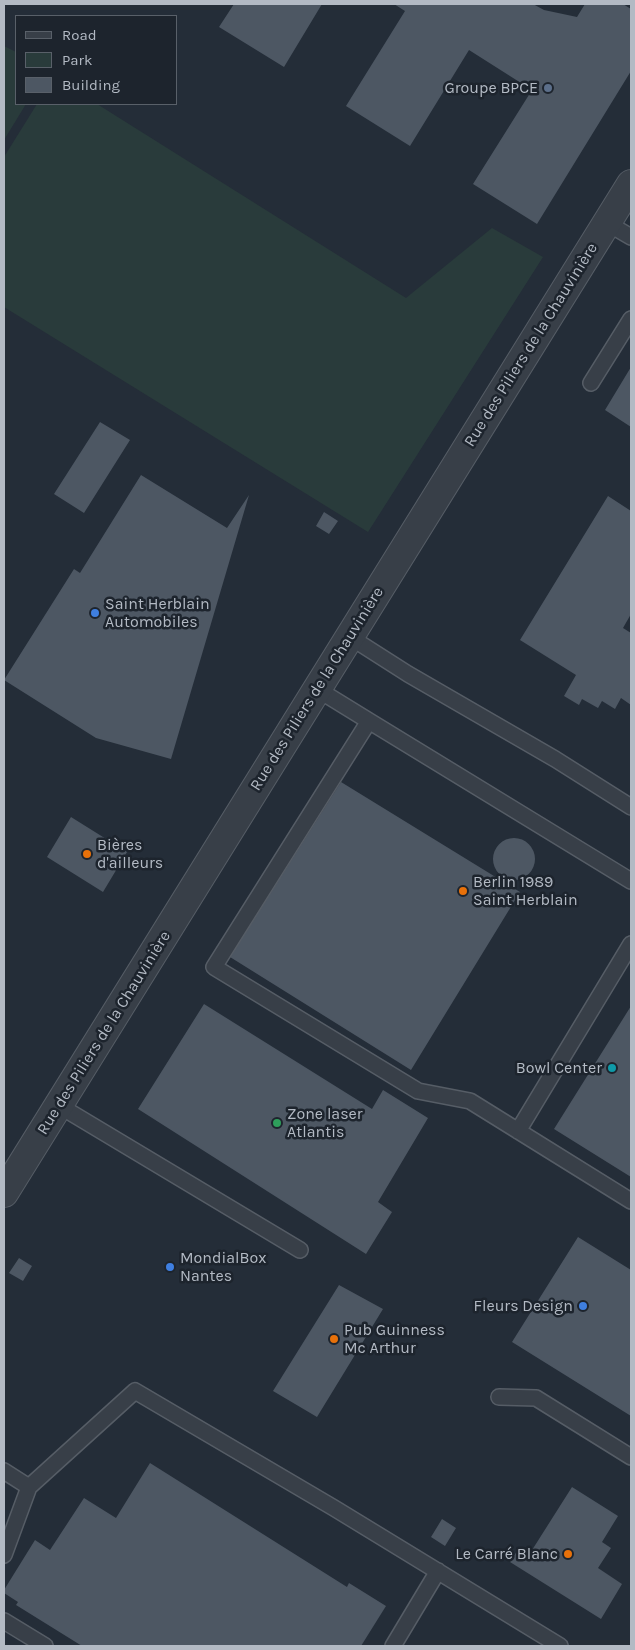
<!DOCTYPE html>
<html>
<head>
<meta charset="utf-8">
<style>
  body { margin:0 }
  #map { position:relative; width:635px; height:1650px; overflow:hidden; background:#242d38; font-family:Karla,sans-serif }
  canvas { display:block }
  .frame { position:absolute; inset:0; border:5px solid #b3bac4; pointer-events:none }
  .legend { position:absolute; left:15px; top:15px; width:162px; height:90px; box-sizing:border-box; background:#1d242d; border:1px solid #596069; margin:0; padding:6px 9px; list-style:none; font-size:15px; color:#b3bac4 }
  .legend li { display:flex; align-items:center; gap:10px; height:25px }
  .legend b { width:25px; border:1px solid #596069 }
</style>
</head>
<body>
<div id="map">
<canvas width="635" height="1650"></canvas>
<div class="frame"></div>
<ul class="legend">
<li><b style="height:6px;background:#383f48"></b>Road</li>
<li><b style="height:14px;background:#293b3b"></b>Park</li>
<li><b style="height:14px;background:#4d5763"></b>Building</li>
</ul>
</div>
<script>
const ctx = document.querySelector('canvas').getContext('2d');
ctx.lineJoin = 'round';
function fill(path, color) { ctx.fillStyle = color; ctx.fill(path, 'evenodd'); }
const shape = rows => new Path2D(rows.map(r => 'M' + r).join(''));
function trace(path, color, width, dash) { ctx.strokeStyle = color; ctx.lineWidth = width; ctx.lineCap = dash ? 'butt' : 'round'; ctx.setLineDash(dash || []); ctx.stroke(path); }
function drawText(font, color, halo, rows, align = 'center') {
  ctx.font = font + ' Karla,sans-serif'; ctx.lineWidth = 5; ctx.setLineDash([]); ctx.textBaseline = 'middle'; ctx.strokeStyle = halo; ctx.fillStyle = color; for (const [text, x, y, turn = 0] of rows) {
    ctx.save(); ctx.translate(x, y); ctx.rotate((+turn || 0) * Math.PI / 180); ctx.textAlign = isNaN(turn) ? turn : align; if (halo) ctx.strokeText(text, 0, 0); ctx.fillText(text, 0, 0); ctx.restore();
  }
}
fill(shape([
  [4,46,16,52,16,104,26,104,4,140],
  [37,104,97,104,406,298,492,228,543,257,368,532,4,307,4,157]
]), '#293b3b');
fill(shape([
  [234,4,322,4,284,67,219,27],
  [394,4,533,4,544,10,577,17,585,4,623,4,631,9,631,71,537,224,473,184,532,90,469,50,410,146,346,106,405,11],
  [631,367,631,427,605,410],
  [100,422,130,440,84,513,54,494],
  [141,475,227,528,249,495,171,759,96,738,4,680,74,569,80,573],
  [608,496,631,511,631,614,623,628,631,633,631,705,621,698,615,709,602,701,598,708,582,699,579,705,564,696,576,675,520,640],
  [324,512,338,521,329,534,316,526],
  [341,782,520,892,411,1070,230,957],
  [71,817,127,852,103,892,47,857],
  '493 859a21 21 0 1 1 42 0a21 21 0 1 1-42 0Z',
  [204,1004,372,1109,383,1090,428,1118,378,1202,392,1212,366,1254,138,1109],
  [631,1006,631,1177,554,1129],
  [578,1237,631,1270,631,1416,512,1342],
  [19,1258,32,1266,23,1281,9,1273],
  [339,1285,383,1309,317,1417,273,1391],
  [150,1463,347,1587,349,1583,386,1606,361,1646,82,1646,16,1605,18,1602,4,1593,4,1590,35,1540,50,1550,84,1498,116,1518],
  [572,1487,618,1516,602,1542,611,1548,598,1568,622,1584,601,1619,510,1562,517,1551,527,1558],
  [442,1519,456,1528,445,1546,431,1537]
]), '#4d5763');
const service = shape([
  [607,223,631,237],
  [591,383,631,319],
  [350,637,408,674,555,759,631,807],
  [317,689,369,721,214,967,418,1091,470,1101,631,1201],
  [369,721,631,881],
  [58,1105,300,1250],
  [518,1131,631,944],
  [499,1397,536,1398,631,1457],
  [4,1471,29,1487,135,1391,334,1508,560,1646],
  [4,1555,29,1487],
  [4,1621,45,1646],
  [393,1646,438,1571]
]);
const minor = shape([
  [4,1193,631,184]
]);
trace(service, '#565d66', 18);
trace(minor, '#565d66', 30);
trace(service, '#383f48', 15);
trace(minor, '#383f48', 28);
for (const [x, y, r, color] of [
  [548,88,5,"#5c6f8a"],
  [95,613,5,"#3f7fe0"],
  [87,854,5,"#e8710a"],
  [463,891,5,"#e8710a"],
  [612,1068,5,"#0f9aa8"],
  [277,1123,5,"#2e9e5b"],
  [170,1267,5,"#3f7fe0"],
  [583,1306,5,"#3f7fe0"],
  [334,1339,5,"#e8710a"],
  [568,1554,5,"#e8710a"]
]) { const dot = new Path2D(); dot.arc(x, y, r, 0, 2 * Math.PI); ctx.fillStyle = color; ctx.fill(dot); trace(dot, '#1d242d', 2); }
drawText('16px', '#b3bac4', '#1d242d', [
  ["Groupe BPCE",538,88,"right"],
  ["Saint Herblain",105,604],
  ["Automobiles",105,622],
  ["Bières",97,845],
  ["d'ailleurs",97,863],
  ["Berlin 1989",473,882],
  ["Saint Herblain",473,900],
  ["Bowl Center",602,1068,"right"],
  ["Zone laser",287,1114],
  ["Atlantis",287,1132],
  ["MondialBox",180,1258],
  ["Nantes",180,1276],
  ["Fleurs Design",573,1306,"right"],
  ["Pub Guinness",344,1330],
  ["Mc Arthur",344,1348],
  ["Le Carré Blanc",558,1554,"right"]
], 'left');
drawText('16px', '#b3bac4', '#1d242d', [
  ["Rue des Piliers de la Chauvinière",531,345,-58],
  ["Rue des Piliers de la Chauvinière",317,689,-58],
  ["Rue des Piliers de la Chauvinière",104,1033,-58]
]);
</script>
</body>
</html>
